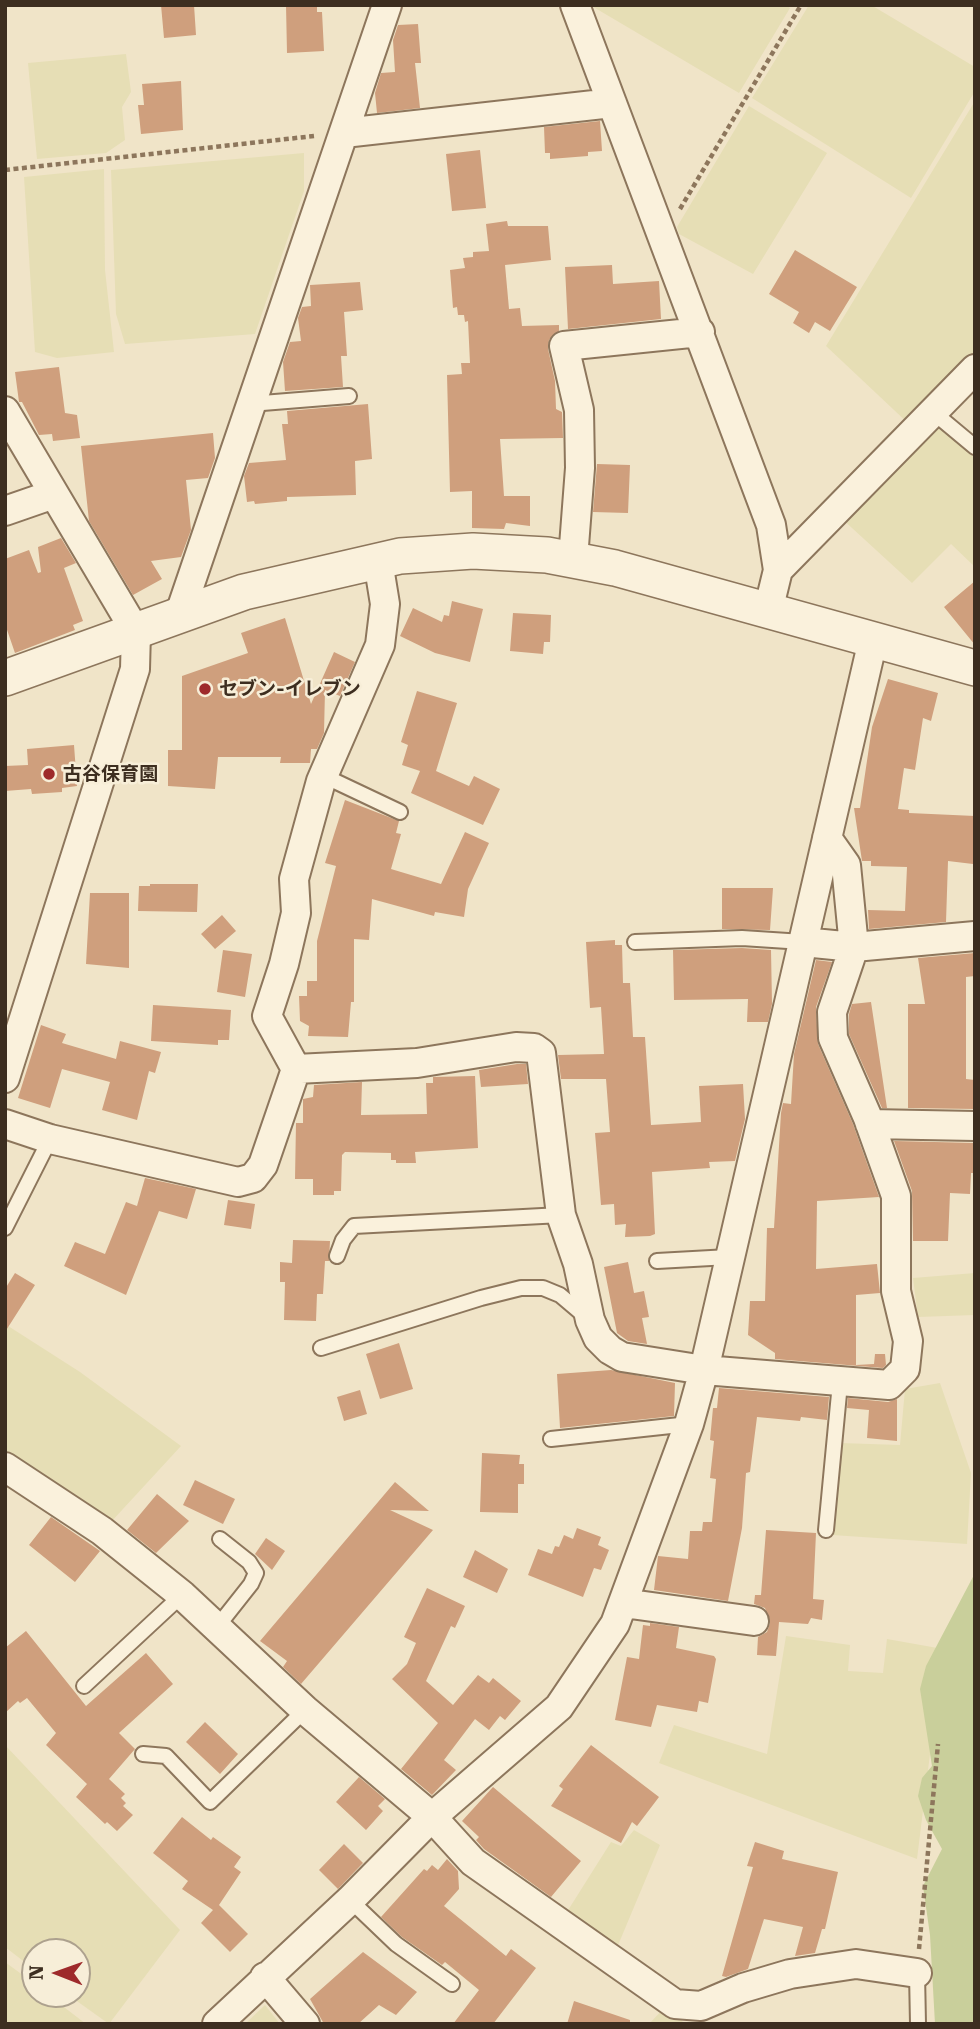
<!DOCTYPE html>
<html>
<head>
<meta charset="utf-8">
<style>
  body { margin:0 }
  #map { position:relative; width:980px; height:2029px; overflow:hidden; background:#f0e4c8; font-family:"Roboto Serif",serif }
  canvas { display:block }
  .frame { position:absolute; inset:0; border:7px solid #3d2e20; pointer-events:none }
  .north { position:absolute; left:21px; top:1938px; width:70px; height:70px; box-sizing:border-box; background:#f7eed8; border:2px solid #ada18e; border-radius:50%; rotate:271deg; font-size:19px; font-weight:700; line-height:28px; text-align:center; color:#3d2e20 }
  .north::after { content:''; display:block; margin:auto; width:24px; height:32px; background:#9e2a2b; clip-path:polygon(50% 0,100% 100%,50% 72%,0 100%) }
</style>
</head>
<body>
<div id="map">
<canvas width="980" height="2029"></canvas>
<div class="frame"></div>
<div class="north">N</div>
</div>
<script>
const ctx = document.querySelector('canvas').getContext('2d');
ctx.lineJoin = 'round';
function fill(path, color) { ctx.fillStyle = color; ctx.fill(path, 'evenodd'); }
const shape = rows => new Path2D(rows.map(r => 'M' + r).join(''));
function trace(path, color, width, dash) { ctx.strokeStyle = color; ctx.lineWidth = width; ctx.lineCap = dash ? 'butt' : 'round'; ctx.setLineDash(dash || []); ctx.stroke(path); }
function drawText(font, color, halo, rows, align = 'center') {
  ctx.font = font + ' "Roboto Serif","Noto Sans JP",serif'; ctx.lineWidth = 5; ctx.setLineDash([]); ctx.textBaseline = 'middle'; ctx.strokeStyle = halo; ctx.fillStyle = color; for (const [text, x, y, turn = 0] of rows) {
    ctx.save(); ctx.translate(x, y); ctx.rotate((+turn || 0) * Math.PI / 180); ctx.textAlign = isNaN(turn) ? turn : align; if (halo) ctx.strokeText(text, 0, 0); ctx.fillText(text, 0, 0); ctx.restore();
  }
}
fill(shape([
  [590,5,786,5,790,8,739,93],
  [809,5,871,5,975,67,975,91,911,198,752,98],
  [126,54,131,92,122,107,125,140,106,153,37,159,28,63],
  [975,101,975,362,911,426,826,346],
  [749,106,827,153,753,274,679,234,677,227],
  [304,153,304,191,255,334,125,344,116,314,111,170],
  [104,169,105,270,114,352,57,358,35,352,24,177],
  [934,421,975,456,975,567,951,544,912,583,840,517],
  [975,1273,975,1315,918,1317,913,1278],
  [5,1324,80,1372,181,1446,111,1522,5,1455],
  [940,1383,971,1473,967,1544,832,1535,840,1443,900,1445,905,1389],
  [786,1636,850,1645,848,1671,883,1673,887,1639,943,1649,917,1859,659,1763,674,1725,767,1754],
  [5,1745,180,1930,109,2024,67,1994,77,1994,77,1952,35,1952,35,1970,5,1947],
  [634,1830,660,1845,616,1950,565,1915,611,1842,621,1846],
  [5,1962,35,1984,35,1994,47,1994,86,2024,5,2024],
  [265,2005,280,2024,245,2024],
  [666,2006,676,2011,684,2024,649,2024]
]), '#e6deb5');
fill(shape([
  [975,1573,975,2024,935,2024,930,1935,923,1886,942,1849,926,1820,918,1796,922,1778,932,1766,920,1689,926,1666]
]), '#c9cf9b');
fill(shape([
  [161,5,194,5,196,35,164,38],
  [286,5,317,5,317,12,322,12,324,51,287,53],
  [418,24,421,63,415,63,420,108,377,113,375,93,381,73,395,72,393,40,398,25],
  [181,81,183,130,141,134,138,105,144,105,142,84],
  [600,121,602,151,588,152,588,156,550,159,550,153,545,153,544,127],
  [480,150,486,208,452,211,446,154],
  [507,221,508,226,548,226,551,260,505,265,509,309,520,308,522,326,559,325,559,331,549,340,548,349,555,381,556,409,562,412,563,438,500,439,504,496,530,496,530,526,506,523,504,529,472,528,472,491,450,492,447,375,462,374,461,363,470,363,468,321,465,322,464,315,458,315,457,307,453,308,450,270,465,268,463,258,473,257,473,252,489,251,486,224],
  [795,250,857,287,830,331,815,322,809,333,793,323,799,312,769,294],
  [612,265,613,284,659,281,661,319,568,329,565,267],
  [360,282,363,310,344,312,347,356,341,356,343,387,285,391,283,362,290,342,301,341,298,318,302,307,311,306,310,285],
  [59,367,65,413,77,415,80,438,53,441,52,434,39,435,22,402,19,402,15,372],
  [368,404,372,459,355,461,356,495,287,497,287,501,255,504,254,501,247,502,244,476,249,463,286,460,282,424,288,424,287,411],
  [213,433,215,458,208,478,186,480,191,530,181,557,151,561,162,579,133,595,89,521,81,446],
  [597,464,630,465,628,513,593,512],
  [61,538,76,563,64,568,83,621,73,625,75,630,15,653,5,624,5,559,29,550,38,573,41,572,38,547],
  [975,581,975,645,944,607],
  [452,601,483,609,470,662,435,653,400,636,413,608,442,622,444,615,449,616],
  [513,613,551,615,550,642,544,642,543,654,510,651],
  [285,618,311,704,334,652,355,662,340,696,325,690,324,733,317,749,311,749,310,763,280,763,281,757,218,757,215,789,168,786,168,750,182,750,182,676,248,653,241,633],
  [888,679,938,693,931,721,923,718,915,770,904,768,898,809,909,810,909,813,975,816,975,853,973,864,948,861,946,922,869,929,868,910,905,911,907,867,871,866,871,861,862,861,854,808,860,808,872,727],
  [417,691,457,703,436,771,469,786,474,776,500,789,483,825,411,793,420,771,402,765,408,745,401,742],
  [74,745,77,786,62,788,62,792,32,794,31,789,5,791,5,766,28,765,27,749],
  [345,800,399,821,396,833,401,834,391,869,441,884,465,832,489,843,468,889,464,917,435,912,434,916,372,899,369,940,354,939,354,1002,351,1002,348,1037,308,1036,309,1026,300,1021,299,996,307,996,307,981,317,981,317,941,336,866,325,863],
  [150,884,198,884,197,912,138,911,139,886,150,886],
  [722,888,773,888,770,930,722,929],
  [90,893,129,893,129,968,86,964],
  [222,915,236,931,215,949,201,934],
  [615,940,615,945,622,945,623,983,630,983,633,1037,645,1037,651,1125,701,1122,699,1086,743,1084,745,1119,735,1161,709,1162,710,1168,652,1172,655,1234,650,1236,625,1237,626,1224,615,1225,614,1204,601,1205,595,1133,610,1132,606,1079,561,1079,558,1055,604,1054,601,1007,590,1008,586,942],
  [742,948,771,950,772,1004,768,1022,747,1022,748,999,674,1000,673,950],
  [223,950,252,954,245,997,217,992],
  [975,953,975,976,966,977,966,1079,975,1080,975,1109,908,1108,908,1004,925,1004,918,958],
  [816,960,832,962,816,1007,818,1044,853,1124,879,1197,817,1201,816,1269,877,1264,880,1293,856,1295,856,1365,874,1364,875,1354,885,1354,886,1365,883,1368,775,1359,775,1353,748,1335,750,1301,765,1301,767,1228,774,1228,781,1113,783,1103,791,1104,794,1054],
  [871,1002,887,1108,882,1108,849,1034,849,1014,852,1004],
  [153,1005,231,1010,229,1040,218,1040,218,1045,151,1041],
  [41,1025,66,1034,62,1043,116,1059,120,1041,161,1052,155,1073,149,1071,137,1120,102,1110,110,1082,62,1069,50,1108,18,1098],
  [517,1064,526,1064,528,1084,481,1087,479,1070],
  [475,1076,478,1148,415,1152,416,1163,396,1163,396,1160,391,1160,391,1153,345,1152,342,1155,341,1191,334,1191,334,1195,313,1195,313,1179,295,1179,296,1123,303,1123,303,1099,313,1097,314,1085,362,1082,361,1115,427,1114,426,1083,433,1083,433,1077],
  [894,1141,975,1143,975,1173,971,1173,970,1194,950,1193,948,1241,913,1241,912,1191],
  [145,1178,196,1189,187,1219,159,1211,126,1295,64,1266,75,1242,105,1254,126,1202,137,1206],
  [228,1200,255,1204,251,1229,224,1225],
  [293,1240,330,1241,329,1261,325,1261,323,1294,317,1294,316,1321,284,1320,285,1282,280,1282,280,1262,292,1263],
  [628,1262,634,1293,644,1291,649,1317,642,1318,647,1344,628,1341,617,1333,604,1267],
  [15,1273,35,1285,5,1332,5,1289],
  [399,1343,413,1389,380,1399,366,1354],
  [611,1370,675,1383,674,1416,560,1428,557,1374],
  [719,1388,829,1397,827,1420,801,1417,800,1421,757,1417,750,1472,746,1473,742,1528,728,1601,654,1590,658,1556,688,1559,690,1531,702,1531,703,1522,712,1522,716,1479,710,1478,714,1441,710,1440,713,1408,717,1408],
  [360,1390,367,1414,344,1421,337,1397],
  [848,1398,888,1402,897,1399,897,1441,867,1438,869,1410,847,1408],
  [482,1453,520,1455,519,1464,524,1464,524,1484,518,1484,518,1513,480,1512],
  [195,1480,235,1499,223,1524,183,1505],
  [395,1482,429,1511,390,1510,433,1530,301,1684,283,1667,287,1661,260,1641],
  [157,1494,189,1521,156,1553,127,1530],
  [51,1517,100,1551,75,1582,29,1545],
  [577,1528,601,1537,598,1545,609,1550,601,1570,594,1568,583,1597,528,1575,538,1549,552,1554,555,1546,559,1547,564,1535,573,1539],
  [766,1530,816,1533,813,1599,824,1600,822,1620,811,1618,808,1624,779,1622,776,1656,757,1655,758,1637,767,1632,770,1623,765,1608,754,1604,755,1595,761,1595],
  [266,1538,285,1551,272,1570,255,1554],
  [475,1550,508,1569,497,1593,463,1577],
  [427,1588,465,1606,455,1628,451,1626,426,1681,453,1705,478,1675,489,1683,493,1678,521,1701,505,1720,500,1716,489,1730,475,1719,444,1760,456,1770,432,1795,401,1769,438,1723,392,1679,407,1664,416,1643,404,1637],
  [650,1623,679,1627,676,1648,714,1656,716,1659,708,1703,699,1701,697,1712,657,1705,651,1727,615,1720,627,1657,639,1659,643,1625,650,1626],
  [26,1631,86,1706,146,1653,173,1684,119,1733,135,1749,109,1779,125,1794,121,1798,126,1803,123,1806,133,1815,117,1831,107,1822,105,1824,76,1797,87,1784,46,1745,56,1733,27,1698,20,1703,18,1701,5,1713,5,1648],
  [205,1722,238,1754,220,1774,186,1742],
  [591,1745,659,1797,637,1826,632,1822,621,1843,551,1806,563,1789,559,1786],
  [359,1777,385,1799,378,1806,383,1811,366,1830,336,1802],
  [493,1787,581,1861,551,1897,484,1849,476,1840,479,1837,462,1821],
  [182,1817,211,1840,213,1837,241,1857,234,1867,241,1872,219,1905,248,1934,230,1952,201,1923,213,1910,182,1889,188,1881,153,1853],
  [755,1842,784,1851,782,1859,838,1872,825,1929,822,1929,815,1953,795,1956,803,1927,764,1919,748,1969,726,1977,722,1976,753,1867,747,1866],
  [344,1844,363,1863,338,1889,319,1870],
  [447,1859,458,1871,459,1889,444,1906,506,1956,511,1949,536,1968,493,2024,453,2024,479,1990,445,1962,442,1965,402,1937,381,1917,424,1869,427,1871,432,1865,438,1870],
  [363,1952,417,1992,396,2015,379,2005,358,2024,324,2024,310,1999],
  [574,2001,630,2020,630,2024,567,2024]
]), '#cf9f7d');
const service = shape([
  [250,404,349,396],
  [933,412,975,447],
  [324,776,400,812],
  [635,942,742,938,803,942],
  [5,1228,50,1139],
  [337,1256,343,1240,354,1226,561,1215],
  [657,1261,729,1257],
  [321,1348,481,1298,521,1288,543,1288,560,1295,586,1317],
  [551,1439,689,1424],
  [826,1530,840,1383],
  [217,1627,251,1584,256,1573,249,1562,220,1539],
  [84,1686,182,1595],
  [143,1754,166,1756,210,1802,305,1710],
  [350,1900,396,1944,452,1984],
  [917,1973,918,2024]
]);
const minor = shape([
  [575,5,771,525,778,570,768,611],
  [344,133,612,103],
  [5,411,136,632,135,669,5,1078],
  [5,511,54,494],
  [573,559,580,468,579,410,564,346,700,332],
  [778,570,975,369],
  [179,616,387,5],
  [803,942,854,947,975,936],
  [296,1069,417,1063,516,1047,534,1048,541,1053,561,1215,578,1264,590,1320,598,1338,610,1350,622,1357,704,1370,889,1385,905,1369,908,1341,896,1291,896,1196,868,1118,833,1038,832,1012,854,947,846,865,827,838],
  [5,1124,50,1139,238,1182,253,1178,263,1165,296,1069,267,1016,284,964,296,913,294,879,321,781,380,645,385,604,378,561],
  [870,1124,975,1126],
  [5,1467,102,1531,182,1595,305,1710,432,1817,473,1862,675,2004,701,2006,743,1988,790,1974,856,1964,917,1973],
  [623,1603,754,1621],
  [265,1977,305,2024],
  [217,2024,350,1900,432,1817,559,1707,615,1624,689,1424,704,1370,873,640]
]);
const tertiary = shape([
  [5,678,244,592,400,556,473,551,547,555,615,568,975,668]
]);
trace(service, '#8d765c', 18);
trace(minor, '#8d765c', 32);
trace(tertiary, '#8d765c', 38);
trace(shape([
  [5,170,314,136],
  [680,209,801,5],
  [919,1949,938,1744]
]), '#8d765c', 4.5, [5, 3.5]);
trace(service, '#faf1dc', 14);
trace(minor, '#faf1dc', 28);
trace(tertiary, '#faf1dc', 35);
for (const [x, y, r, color] of [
  [205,689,7,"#9e2a2b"],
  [49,774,7,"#9e2a2b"]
]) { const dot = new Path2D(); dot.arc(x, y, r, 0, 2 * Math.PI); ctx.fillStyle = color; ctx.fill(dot); trace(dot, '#f7eed8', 2.5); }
drawText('bold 19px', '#3d2e20', '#f7eed8', [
  ["セブン-イレブン",219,689],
  ["古谷保育園",63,774]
], 'left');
</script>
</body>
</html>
